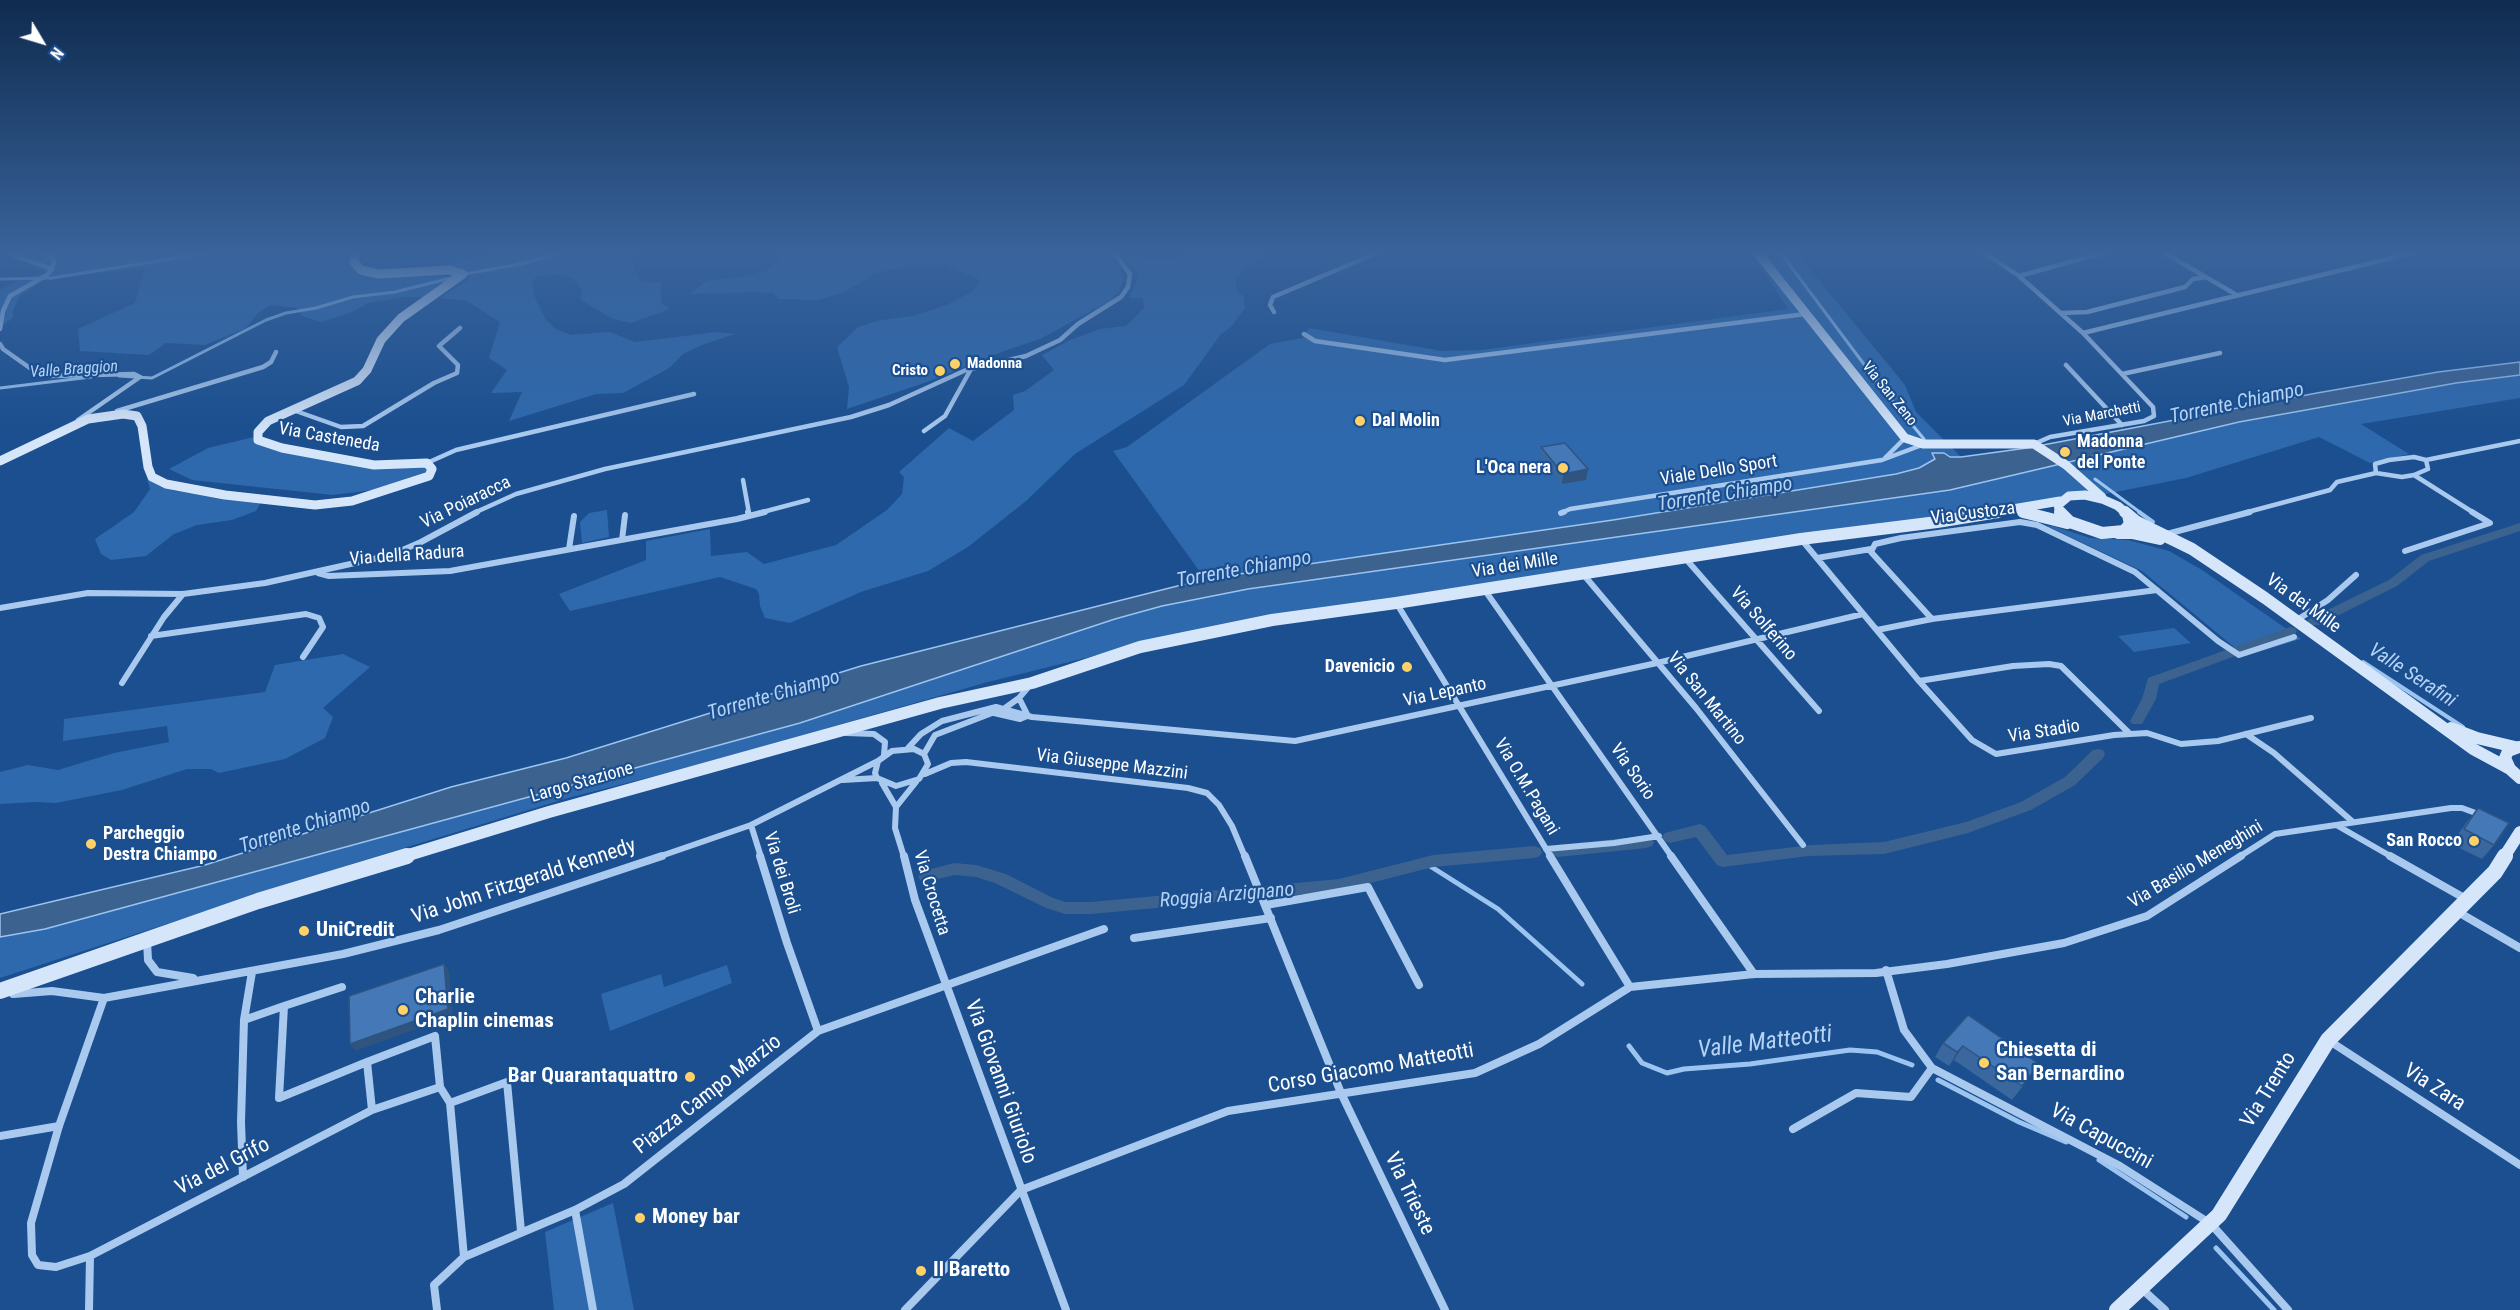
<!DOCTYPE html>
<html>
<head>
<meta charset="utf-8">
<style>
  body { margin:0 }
  #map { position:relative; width:2520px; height:1310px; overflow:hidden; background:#1b4f8f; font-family:"Roboto Condensed",sans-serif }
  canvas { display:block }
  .north { position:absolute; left:12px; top:12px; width:60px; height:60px; -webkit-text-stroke:4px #1b4f8f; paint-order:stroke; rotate:128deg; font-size:16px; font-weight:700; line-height:24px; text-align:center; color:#fff }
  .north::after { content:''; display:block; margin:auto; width:21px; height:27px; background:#fff; clip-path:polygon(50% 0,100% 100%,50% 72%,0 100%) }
</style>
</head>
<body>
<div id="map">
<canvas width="2520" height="1310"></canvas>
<div class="north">N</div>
</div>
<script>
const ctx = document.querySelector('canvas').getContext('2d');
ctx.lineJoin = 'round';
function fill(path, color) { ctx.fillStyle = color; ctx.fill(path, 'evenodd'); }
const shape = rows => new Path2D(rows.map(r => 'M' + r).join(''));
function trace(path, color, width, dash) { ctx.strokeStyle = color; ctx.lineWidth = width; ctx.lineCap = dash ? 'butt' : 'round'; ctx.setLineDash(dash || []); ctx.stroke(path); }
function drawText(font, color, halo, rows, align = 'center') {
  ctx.font = font + ' "Roboto Condensed",sans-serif'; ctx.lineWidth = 4.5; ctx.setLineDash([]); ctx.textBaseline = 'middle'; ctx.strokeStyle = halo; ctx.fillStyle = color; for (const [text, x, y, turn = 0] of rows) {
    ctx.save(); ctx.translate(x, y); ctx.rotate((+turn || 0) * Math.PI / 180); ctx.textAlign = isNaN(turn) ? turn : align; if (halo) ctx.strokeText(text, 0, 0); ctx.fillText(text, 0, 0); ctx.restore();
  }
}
fill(shape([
  [10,252,347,252,345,259,357,271,388,277,441,276,450,278,446,284,423,297,404,297,368,303,352,312,321,322,302,316,297,308,271,305,258,313,246,328,205,345,166,343,149,355,80,351,78,329,135,303,145,268,44,279,19,297,13,310,13,318,0,327,0,290,15,282,45,273,32,263],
  [505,252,641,252,633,259,636,272,642,282,661,282,661,302,670,309,631,323,613,319,581,300,582,290,573,279,567,276,558,274,535,277,533,283,534,295,546,320,556,329,571,335,610,332,635,342,717,332,735,334,702,345,683,354,669,368,623,393,596,394,509,421,522,392,491,393,507,370,489,358,500,322,467,301,440,298,467,281,469,274,464,270,416,270],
  [780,252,1107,252,1121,270,1123,279,1119,291,1108,302,1040,339,1004,351,927,382,847,409,849,387,837,347,858,327,881,320,913,316,949,304,973,291,980,280,944,264,908,265,874,274,848,290,819,300,779,299,773,293,753,292,690,294,706,281,745,276,766,270,779,261],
  [1188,252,1269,252,1245,267,1235,280,1237,291,1244,297,1245,308,1231,327,1221,334,1184,385,1075,454,1026,501,968,547,928,571,861,592,790,623,765,618,760,606,759,594,756,589,720,577,570,611,559,594,646,560,646,541,710,529,711,556,747,552,764,564,836,545,887,510,902,494,904,477,899,472,949,428,973,441,1014,410,1013,395,1025,391,1054,370,1042,355,1070,340,1100,329,1126,326,1144,308,1143,298,1129,298,1138,278,1134,267,1125,256,1160,261,1185,257],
  [1751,252,1796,252,1905,385,1916,412,1961,457,1950,457,1944,453,1932,454,1936,458,1919,468,1896,474,1613,520,1205,579,1113,451,1127,447,1270,344,1303,338,1309,328,1442,351,1481,350,1788,309],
  [2520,375,2520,398,2361,424,2409,454,2370,463,2319,437,2186,478,2116,492,1937,522,1138,645,988,682,698,765,568,798,358,862,0,978,0,937,45,929,800,723,1115,619,1162,606,1248,589,1950,490,2239,422,2456,383],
  [254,437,319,457,427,466,428,471,373,490,333,495,192,480,169,469,208,448],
  [147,479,161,487,175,491,262,500,256,511,232,520,197,525,174,534,146,556,111,560,101,554,95,539,134,512,150,489],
  [607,510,609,537,582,543,580,522,589,513],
  [2047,526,2053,526,2090,538,2128,540,2169,551,2202,570,2301,639,2245,656,2142,571],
  [2174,628,2191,643,2134,652,2118,636],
  [343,654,370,667,323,708,333,717,325,738,285,759,219,773,211,769,187,769,122,790,56,803,37,802,0,804,0,772,28,765,58,770,114,753,169,742,167,726,63,741,64,719,265,692,275,665],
  [727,965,732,983,610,1031,601,994,661,974,664,987],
  [613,1203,634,1310,554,1310,545,1232]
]), '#2e69ad');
const water = shape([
  [2520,362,2520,375,2456,383,2239,422,1950,490,1248,589,1162,606,1115,619,800,723,45,929,0,937,0,914,205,865,451,787,566,758,861,666,1205,579,1613,520,1896,474,1919,468,1935,459,1932,453,1944,453,1950,457,1961,457,2027,448,2317,393,2438,372,2520,362]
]);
fill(water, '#3c6290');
trace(water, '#9cc4f0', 1.5);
trace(shape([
  [1780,252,1884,391,1924,439],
  [465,274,526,263,560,252],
  [0,279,52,278,213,252],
  [119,376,152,378,266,320,286,313,316,308,353,297,395,292,455,277],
  [0,388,91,377],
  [2095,479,2141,513]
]), '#9cc4f0', 3);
trace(shape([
  [2139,512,2153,522],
  [2363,662,2463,727]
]), '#9cc4f0', 4);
trace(shape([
  [1430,866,1498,909,1582,984],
  [1629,1046,1642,1063,1667,1073,1684,1069,1750,1064,1850,1050,1877,1052,1912,1065],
  [1938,1080,2019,1122,2066,1142],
  [2099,1160,2186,1217],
  [2216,1248,2274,1310]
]), '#9cc4f0', 5);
fill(shape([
  [2520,523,2520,531,2429,561,2397,586,2319,625,2309,625,2307,622,2309,619,2389,580,2421,555,2520,523],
  [2290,627,2295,628,2297,631,2295,634,2159,684,2156,699,2142,724,2132,724,2130,721,2142,699,2148,678,2290,627],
  [2098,749,2103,750,2105,754,2103,758,2075,785,2031,810,1968,833,1884,854,1808,856,1723,867,1717,865,1696,837,1670,843,1665,841,1662,837,1665,833,1700,824,1705,826,1727,855,1811,845,1884,842,1966,822,2021,802,2065,777,2093,750,2098,749],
  [1646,836,1652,838,1654,842,1652,846,1646,848,1558,857,1552,855,1550,851,1552,847,1558,845,1646,836],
  [1534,846,1540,848,1542,852,1540,856,1534,858,1433,867,1339,891,1091,914,1065,914,1046,908,995,883,976,877,954,875,926,882,920,880,918,876,920,872,954,863,976,865,1006,874,1051,897,1065,902,1091,902,1339,879,1433,855,1534,846]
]), '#3c6290');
trace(shape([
  [48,252,54,262,52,269],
  [1983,252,2019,276,2083,333],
  [2163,252,2235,294],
  [2019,276,2106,252],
  [1274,312,1270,305,1273,297,1379,252],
  [2061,313,2087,312,2185,287,2193,279,2206,277],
  [0,329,3,311,10,296,47,275,52,269,15,256,10,252],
  [1304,334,1315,341,1445,360,1805,314],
  [0,344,3,349,37,373,51,376,134,374,140,377,78,420],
  [2066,365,2122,425],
  [2122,374,2220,353],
  [293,410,341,427,363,426,434,383,457,373,458,365,439,346,460,328],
  [117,411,263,367,271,362,276,352],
  [924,431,945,416,971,369],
  [2034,444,2050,437,2144,421,2154,416,2153,407,2083,333,2416,252],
  [1885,458,1905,438],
  [427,463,456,450,694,394],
  [2376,473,2375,464,2389,460,2414,457,2426,460,2520,441],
  [2414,475,2474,513],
  [743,480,749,513],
  [474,513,516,494,605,469,851,417,889,405,966,370,1026,356,1060,340,1078,324,1121,297,1128,287,1130,274,1113,252],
  [759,513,808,500],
  [1561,513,1570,509,1882,460,1922,445],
  [2244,513,2330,490,2337,482,2376,473,2402,477,2414,475,2428,469,2426,460]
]), '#a9c9ee', 4.5);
trace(shape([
  [748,512,749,516],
  [1561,513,1564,512],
  [2163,535,2250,512],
  [1801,539,1919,681,1972,740,1996,754,2114,735,2147,733,2181,744,2218,741,2311,718],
  [622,540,625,515],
  [569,549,574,516],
  [2405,551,2490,523,2472,512],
  [1685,558,1819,711],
  [1817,558,1871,549],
  [318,573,329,576,450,571,737,519,765,512],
  [1583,574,1696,708,1803,845],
  [1484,589,1672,857],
  [1397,604,1551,857],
  [0,608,88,593,183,594,265,583,391,555,421,542,477,512],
  [1932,619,1871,552,1875,544,1901,538,2020,522,2037,525,2135,572,2218,641,2239,655,2294,637],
  [2297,620,2328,600,2356,575],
  [1877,630,1932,619,2157,590],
  [151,636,306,614,319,618,323,627,303,657],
  [1919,681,2013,666,2049,664,2061,666,2130,734],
  [122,683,164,617,183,594],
  [1019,698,1028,716],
  [994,713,1020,719,1027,716],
  [846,733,874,734,885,742,884,755],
  [2246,734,2274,753,2353,822],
  [908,748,921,734,942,721,996,707,1032,717,1295,741,1657,663,1863,614],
  [914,749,924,754,928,764,919,779,896,786,877,778,875,773,878,761,892,751,914,749],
  [924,754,935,735,1005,708,1019,698,1030,685],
  [925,774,951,763,966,762,1188,788,1207,793,1219,805,1232,826,1245,857],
  [843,780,877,778],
  [882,783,896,807,895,828,904,857],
  [896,807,916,782],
  [751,825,761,857],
  [2338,826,2392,857],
  [1546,849,1614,843,1659,836],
  [658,857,751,825,878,761],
  [2239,857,2275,834,2451,808,2462,808,2481,815]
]), '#a9c9ee', 6);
trace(shape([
  [760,856,787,943,818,1031],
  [904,856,915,900,1066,1310],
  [1245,856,1341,1093,1445,1310],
  [1550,856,1630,987],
  [1671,856,1754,974],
  [2390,856,2466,899],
  [1266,905,1368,887,1419,985],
  [2458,912,2520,948],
  [1134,938,1271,918],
  [147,941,148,960,157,972,193,978],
  [1886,970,1904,1030,1932,1068,2120,1166,2211,1224,2288,1310],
  [13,994,52,991,104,998,343,954,439,930,662,856],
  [104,998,59,1126,31,1223,32,1255,38,1265,56,1267,90,1256,372,1110,440,1087],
  [284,1006,342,987],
  [244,1020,284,1006,279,1098,367,1062],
  [2328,1040,2520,1165],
  [450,1103,507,1082,521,1231],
  [372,1110,367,1062,435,1036,440,1087,450,1103,464,1257,575,1210,624,1184,818,1031,1104,929],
  [1793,1129,1856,1093,1911,1097,1932,1068],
  [0,1136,59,1126],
  [243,1177,241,1122,244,1020,252,972],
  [575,1210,593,1310],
  [2142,1289,2165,1310],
  [89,1310,90,1256],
  [437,1310,434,1285,464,1257],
  [905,1310,1021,1190,1228,1111,1475,1073,1539,1044,1630,987,1754,974,1876,973,1947,964,2064,943,2147,916,2241,856]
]), '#a9c9ee', 8);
trace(shape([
  [1757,252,1905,438,1923,444,2034,444,2066,465,2102,497],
  [0,461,88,419,123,414,137,416,142,426,148,467,152,477,166,484,225,495,315,505,352,501,429,476,432,469,427,463,374,465,282,448,258,440,258,432,268,421,357,381,367,370,381,340,401,318,463,274,449,270,379,274,361,270,354,262,354,252],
  [2023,512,2029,513],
  [1989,513,2060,501],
  [2060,513,2058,505,2069,496,2085,495,2102,499,2118,506,2126,513]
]), '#d6e6fa', 9);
trace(shape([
  [2023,512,2067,523],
  [2060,512,2070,522,2102,533,2124,531,2130,524,2128,515],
  [2125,512,2137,522,2192,549,2265,598,2473,749,2510,769],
  [2118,533,2132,533,2160,539],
  [2451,728,2477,738,2515,747],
  [2519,747,2508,751,2505,758,2510,769,2520,778],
  [402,857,549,812,940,703,1032,683,1140,647,1272,620,1396,603,1801,539,1937,522,1998,512],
  [2504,857,2520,832]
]), '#d6e6fa', 12);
trace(shape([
  [0,991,258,901,407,856],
  [2117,1310,2219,1215,2328,1040,2495,872,2505,856]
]), '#d6e6fa', 16);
fill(shape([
  [1541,447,1588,469,1586,480,1562,484,1540,457],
  [2478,808,2494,845,2482,859,2451,844,2466,823],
  [1968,1015,2029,1078,2012,1100,1954,1060,1949,1066,1935,1057,1943,1043]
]), '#3a679d');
fill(shape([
  [1588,469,1586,480,1562,484,1563,474],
  [444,964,449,971,453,1016,355,1051,350,1044],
  [1963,1046,1954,1060,1949,1066,1957,1052]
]), '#305480');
const building = shape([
  [1565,443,1588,469,1563,474,1541,447,1565,443],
  [2478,808,2509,823,2494,845,2464,829,2478,808],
  [444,964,448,1009,350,1044,349,996,444,964],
  [1968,1015,2039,1064,2022,1086,1963,1046,1957,1052,1943,1043,1968,1015]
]);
fill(building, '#4478b7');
trace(building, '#305480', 1.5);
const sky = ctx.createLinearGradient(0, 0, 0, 435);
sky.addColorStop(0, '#0f2b4f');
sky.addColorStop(0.58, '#39639b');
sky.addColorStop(1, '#39639b00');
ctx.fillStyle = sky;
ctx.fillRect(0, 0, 2520, 435);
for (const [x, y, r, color] of [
  [955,364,6,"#ffd166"],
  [940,371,6,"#ffd166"],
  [1360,421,6,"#ffd166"],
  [2065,452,6,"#ffd166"],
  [1563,468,6,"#ffd166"],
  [1407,667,6,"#ffd166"],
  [2474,841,6,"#ffd166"],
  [91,844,6,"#ffd166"],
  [304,931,6,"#ffd166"],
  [403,1010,6,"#ffd166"],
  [1984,1063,6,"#ffd166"],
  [690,1077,6,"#ffd166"],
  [640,1218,6,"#ffd166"],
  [921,1271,6,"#ffd166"]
]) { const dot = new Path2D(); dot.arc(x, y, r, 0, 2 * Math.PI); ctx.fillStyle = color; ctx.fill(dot); trace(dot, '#1b4f8f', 2); }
drawText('bold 15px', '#fff', '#1b4f8f', [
  ["Madonna",967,364],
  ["Cristo",928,371,"right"]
], 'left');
drawText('15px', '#fff', '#1b4f8f', [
  ["Via San Zeno",1889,394,51],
  ["Via Marchetti",2102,415,-11]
]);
drawText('italic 16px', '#b5d3f5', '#1b4f8f', [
  ["Valle Braggion",74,370,-4]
]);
drawText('bold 18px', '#fff', '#1b4f8f', [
  ["Dal Molin",1372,421],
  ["Madonna",2077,442],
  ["del Ponte",2077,463],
  ["L'Oca nera",1551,468,"right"],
  ["Davenicio",1395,667,"right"],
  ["Parcheggio",103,834],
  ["Destra Chiampo",103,855],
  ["San Rocco",2462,841,"right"]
], 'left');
drawText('18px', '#fff', '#1b4f8f', [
  ["Via Casteneda",329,438,10],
  ["Viale Dello Sport",1719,471,-9],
  ["Via Poiaracca",466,503,-26],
  ["Via Custoza",1973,514,-7],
  ["Via della Radura",407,556,-4],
  ["Via dei Mille",1515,566,-9],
  ["Via dei Mille",2303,604,36],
  ["Via Solferino",1763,624,49],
  ["Via Lepanto",1445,693,-12],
  ["Via San Martino",1706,699,51],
  ["Via Stadio",2044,732,-9],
  ["Via Giuseppe Mazzini",1112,765,7],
  ["Via Sorio",1632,772,55],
  ["Largo Stazione",582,783,-16],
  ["Via O.M.Pagani",1526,787,59],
  ["Via Basilio Meneghini",2196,865,-31],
  ["Via dei Broli",781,873,73],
  ["Via Crocetta",931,893,73]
]);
drawText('italic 20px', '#b5d3f5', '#1b4f8f', [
  ["Torrente Chiampo",2237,404,-12],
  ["Torrente Chiampo",1725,495,-9],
  ["Torrente Chiampo",1244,570,-10],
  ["Valle Serafini",2412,676,33],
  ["Torrente Chiampo",774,696,-16],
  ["Torrente Chiampo",305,827,-18],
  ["Roggia Arzignano",1227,896,-5]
]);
drawText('21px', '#fff', '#1b4f8f', [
  ["Via John Fitzgerald Kennedy",524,882,-18],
  ["Corso Giacomo Matteotti",1371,1069,-10],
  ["Via Giovanni Giuriolo",1000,1082,70],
  ["Via Zara",2434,1088,33],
  ["Via Trento",2269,1090,-58],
  ["Piazza Campo Marzio",708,1095,-38],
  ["Via Capuccini",2101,1137,29],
  ["Via del Grifo",223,1167,-27],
  ["Via Trieste",1409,1194,64]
]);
drawText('bold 21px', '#fff', '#1b4f8f', [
  ["UniCredit",316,931],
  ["Charlie",415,998],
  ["Chaplin cinemas",415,1022],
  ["Chiesetta di",1996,1051],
  ["San Bernardino",1996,1075],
  ["Bar Quarantaquattro",678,1077,"right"],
  ["Money bar",652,1218],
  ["Il Baretto",933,1271]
], 'left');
drawText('italic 24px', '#b5d3f5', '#1b4f8f', [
  ["Valle Matteotti",1765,1043,-7]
]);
</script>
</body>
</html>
